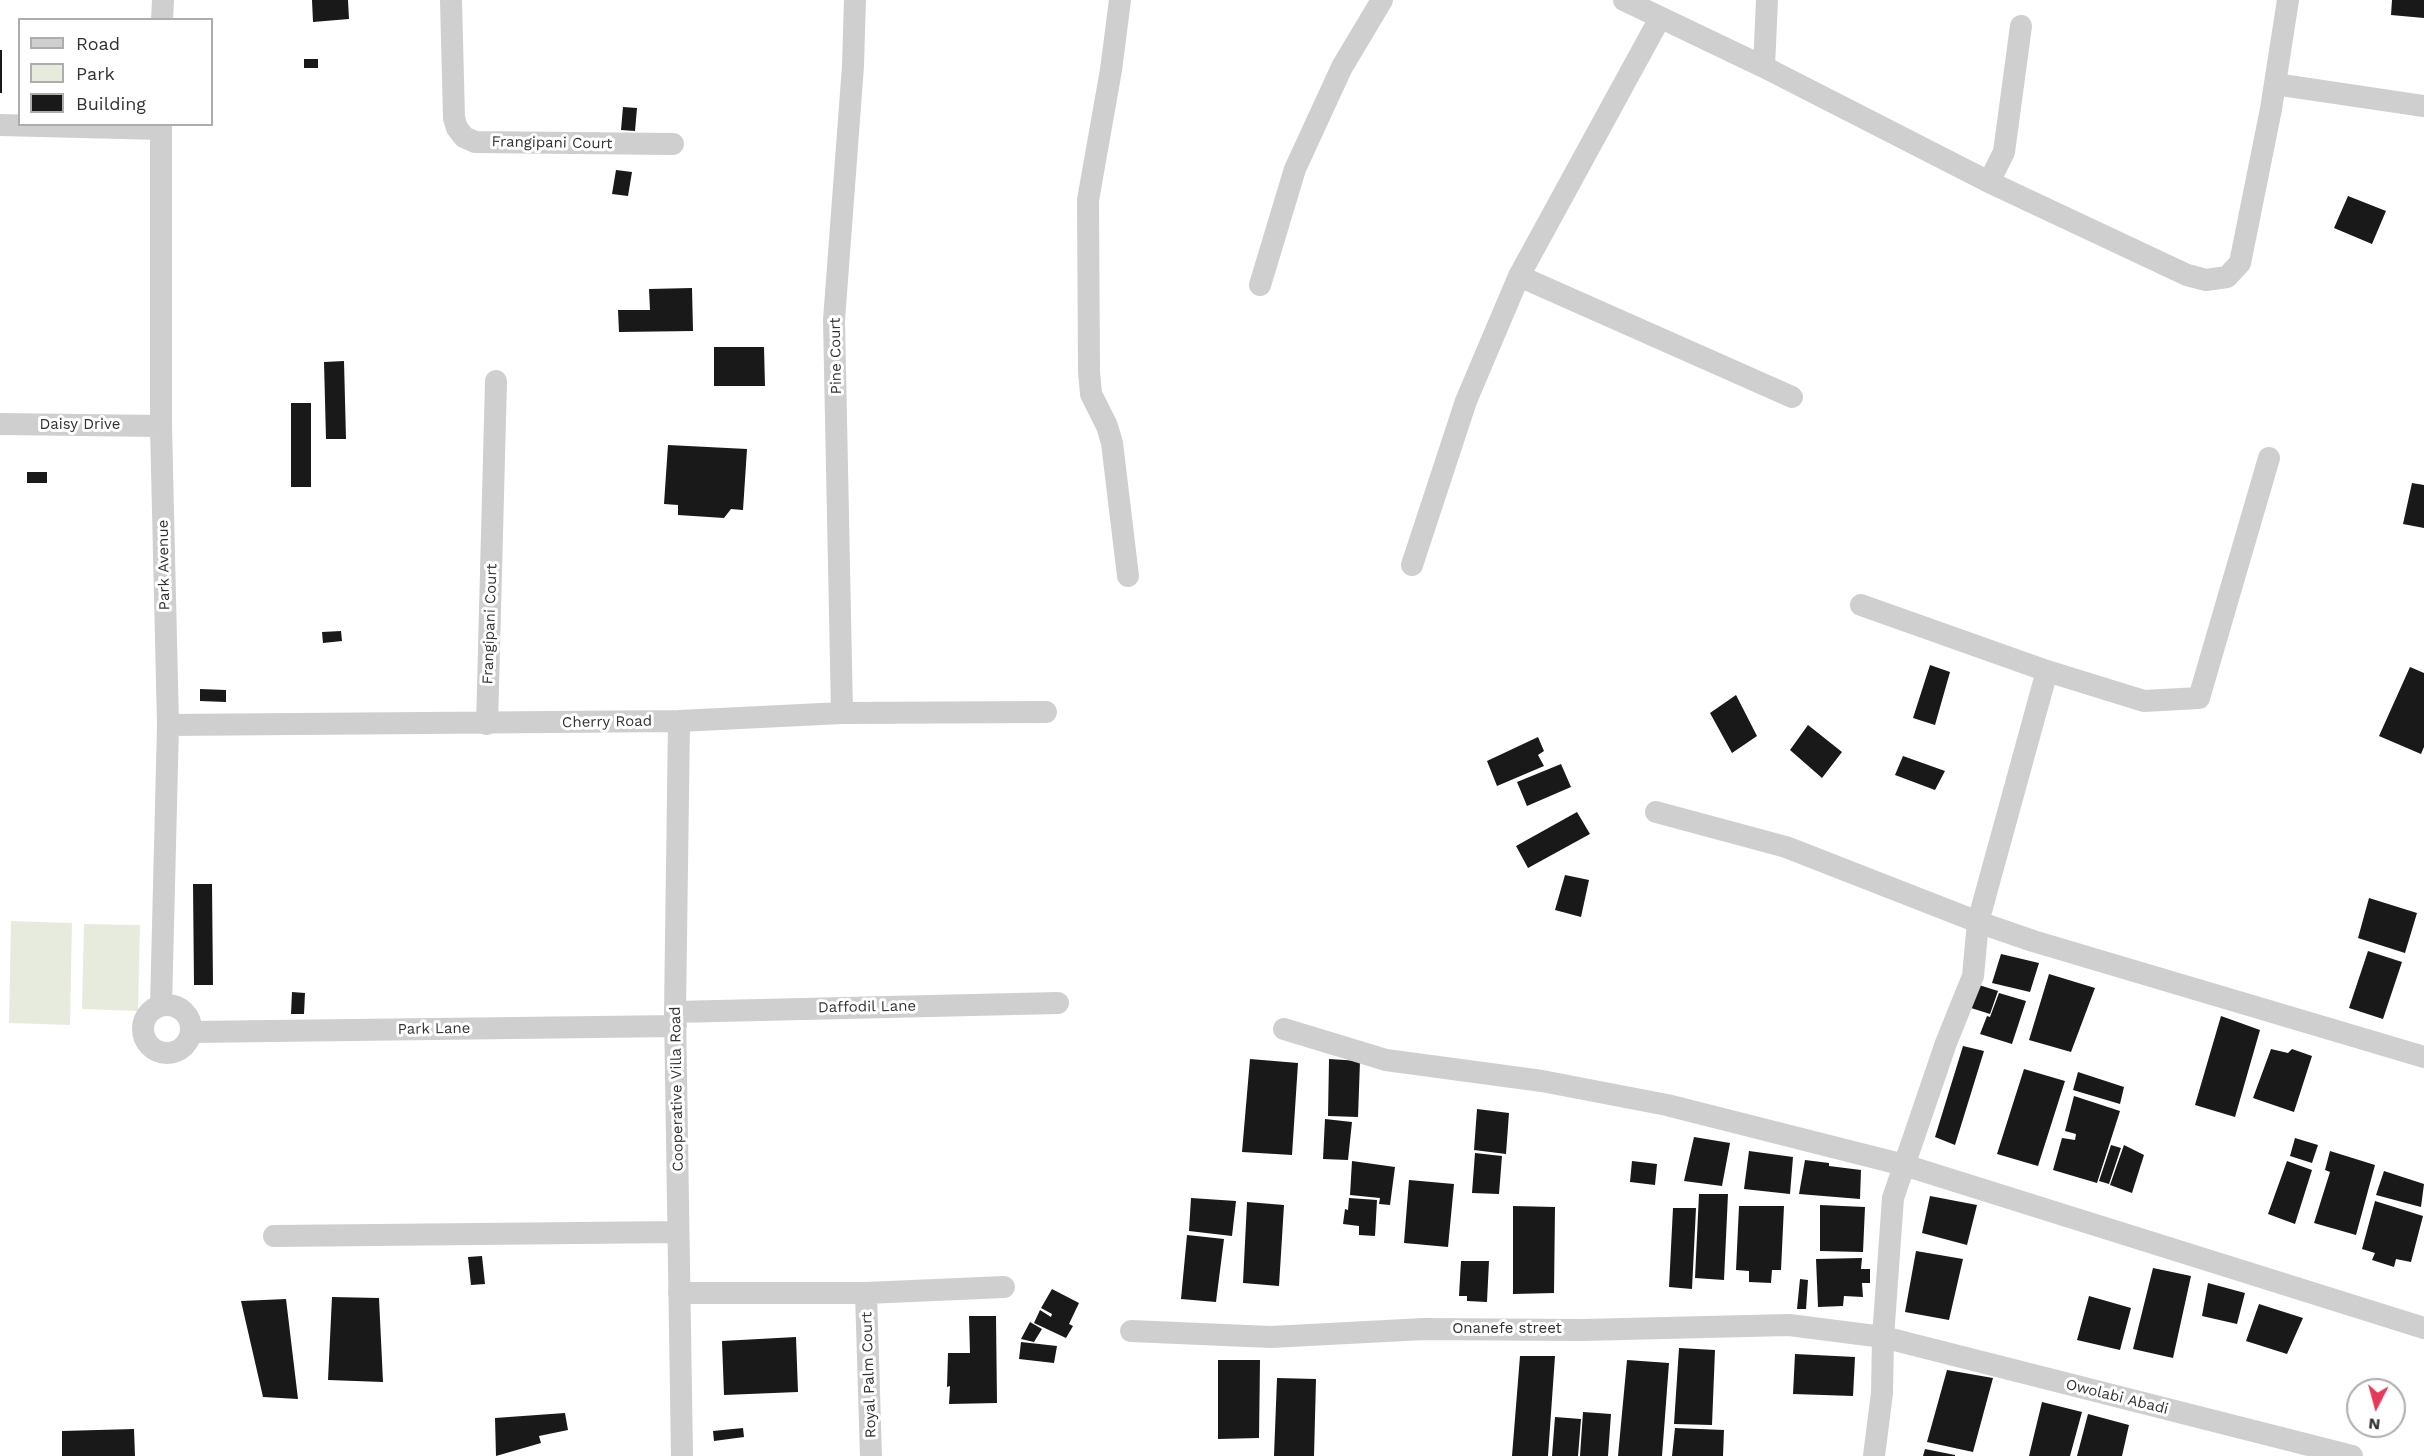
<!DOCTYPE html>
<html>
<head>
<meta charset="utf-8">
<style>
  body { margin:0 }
  #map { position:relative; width:2424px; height:1456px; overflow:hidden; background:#fff; font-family:"Work Sans",sans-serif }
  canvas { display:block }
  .legend { position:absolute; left:18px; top:18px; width:195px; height:108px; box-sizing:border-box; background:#fff; border:2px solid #adadad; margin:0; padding:8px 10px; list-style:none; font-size:18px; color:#323232 }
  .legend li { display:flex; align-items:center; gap:12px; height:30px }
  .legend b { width:30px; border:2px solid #adadad }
  .north { position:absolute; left:2346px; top:1378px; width:60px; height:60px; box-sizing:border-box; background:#fff; border:2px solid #adadad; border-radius:50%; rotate:186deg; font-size:16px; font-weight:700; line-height:24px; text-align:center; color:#323232 }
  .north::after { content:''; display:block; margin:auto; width:21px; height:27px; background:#e43a5a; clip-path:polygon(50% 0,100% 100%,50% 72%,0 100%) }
</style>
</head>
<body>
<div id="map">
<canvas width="2424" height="1456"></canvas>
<ul class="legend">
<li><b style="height:8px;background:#cfcfcf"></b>Road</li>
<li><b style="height:16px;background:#e7ebde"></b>Park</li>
<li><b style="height:16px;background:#191919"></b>Building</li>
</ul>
<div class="north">N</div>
</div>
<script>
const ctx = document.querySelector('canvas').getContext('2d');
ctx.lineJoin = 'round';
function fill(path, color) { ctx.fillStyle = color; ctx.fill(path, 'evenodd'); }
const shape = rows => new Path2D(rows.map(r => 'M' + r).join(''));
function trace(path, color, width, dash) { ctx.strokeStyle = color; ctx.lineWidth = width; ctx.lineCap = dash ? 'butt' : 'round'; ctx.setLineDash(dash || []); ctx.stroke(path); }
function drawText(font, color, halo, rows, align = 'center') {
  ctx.font = font + ' "Work Sans",sans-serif'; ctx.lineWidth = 6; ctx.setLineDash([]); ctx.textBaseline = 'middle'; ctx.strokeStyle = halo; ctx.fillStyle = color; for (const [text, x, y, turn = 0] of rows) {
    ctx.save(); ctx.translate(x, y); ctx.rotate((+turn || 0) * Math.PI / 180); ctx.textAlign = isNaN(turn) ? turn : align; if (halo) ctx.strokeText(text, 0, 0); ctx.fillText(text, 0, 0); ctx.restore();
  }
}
fill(shape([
  [11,921,72,923,70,1025,9,1023],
  [84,924,140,925,138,1011,82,1009]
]), '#e7ebde');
fill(shape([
  [312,0,348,0,349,19,313,22],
  [2392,0,2424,0,2424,18,2391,15],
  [0,50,2,50,2,93,0,93],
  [304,59,318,59,318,68,304,68],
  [623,107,637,108,635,131,621,130],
  [616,170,632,172,628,196,612,194],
  [2348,196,2386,211,2372,244,2334,228],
  [692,288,693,331,619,332,618,310,650,310,649,289],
  [714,347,764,347,765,386,714,386],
  [344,361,346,439,326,439,324,362],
  [291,403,311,403,311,487,291,487],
  [668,445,747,449,743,510,731,509,724,518,678,515,678,505,664,504],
  [27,472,47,472,47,483,27,483],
  [2412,483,2424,485,2424,528,2403,524],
  [341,631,342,641,323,643,322,632],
  [1930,665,1950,672,1935,725,1913,718],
  [2410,667,2424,673,2424,747,2421,754,2379,736],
  [200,689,226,690,226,702,200,701],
  [1736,695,1757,736,1732,753,1710,713],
  [1808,725,1842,752,1822,778,1790,750],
  [1538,737,1544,751,1538,755,1544,766,1497,786,1487,761],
  [1903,756,1945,771,1935,790,1895,775],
  [1561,764,1571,787,1527,806,1517,782],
  [1577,812,1590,834,1528,868,1516,846],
  [1565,875,1589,880,1581,917,1555,910],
  [193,884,212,884,213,985,194,985],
  [2369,898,2417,913,2405,953,2358,938],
  [2368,951,2402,962,2383,1019,2349,1008],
  [2001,954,2039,963,2030,992,1992,983],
  [2049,974,2095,988,2071,1052,2029,1040],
  [1979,985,1998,991,1990,1014,1971,1008],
  [292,992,305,993,304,1014,291,1014],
  [1999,993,2026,1001,2012,1044,1980,1034,1987,1016,1990,1017],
  [2221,1016,2260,1030,2235,1117,2195,1105],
  [1963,1046,1984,1051,1955,1145,1935,1137],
  [2271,1049,2288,1053,2292,1049,2312,1056,2294,1112,2253,1098],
  [1250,1059,1298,1063,1292,1155,1242,1152],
  [1329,1059,1360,1061,1358,1117,1328,1116],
  [2024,1069,2065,1081,2038,1166,1997,1154],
  [2078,1072,2124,1087,2120,1104,2073,1090],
  [2074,1096,2120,1111,2097,1183,2053,1170,2062,1138,2075,1140,2076,1134,2065,1131],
  [1477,1109,1509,1113,1506,1154,1474,1150],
  [1325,1119,1352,1122,1348,1160,1323,1159],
  [1694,1137,1730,1143,1722,1186,1684,1181],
  [2295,1138,2318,1145,2312,1163,2290,1156],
  [2111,1145,2121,1148,2109,1184,2099,1181],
  [2124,1145,2144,1155,2132,1193,2110,1185],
  [1749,1151,1793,1157,1790,1194,1744,1189],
  [2330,1151,2375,1165,2356,1235,2314,1223,2330,1172,2325,1170],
  [1475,1153,1502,1156,1499,1194,1472,1193],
  [1805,1160,1829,1163,1829,1166,1861,1170,1860,1199,1799,1194],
  [1352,1161,1395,1167,1390,1205,1379,1204,1380,1198,1350,1195],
  [1632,1161,1657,1164,1655,1185,1630,1182],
  [2287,1161,2312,1170,2295,1224,2268,1214],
  [2384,1171,2424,1184,2421,1207,2376,1195],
  [1409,1180,1454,1184,1448,1247,1404,1243],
  [1699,1194,1728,1194,1724,1280,1695,1278],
  [1930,1196,1977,1205,1967,1245,1922,1233],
  [1191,1198,1236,1201,1232,1236,1189,1231],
  [1349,1198,1377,1200,1375,1236,1359,1235,1359,1226,1343,1224,1345,1209,1348,1210],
  [2375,1201,2423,1216,2411,1262,2396,1259,2394,1267,2372,1260,2375,1253,2362,1249],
  [1247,1202,1284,1205,1279,1286,1243,1283],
  [1820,1205,1865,1207,1863,1252,1820,1251],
  [1513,1206,1555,1207,1554,1293,1513,1294],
  [1739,1206,1784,1206,1781,1270,1772,1270,1771,1283,1749,1282,1749,1271,1736,1270],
  [1673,1208,1696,1208,1692,1289,1669,1287],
  [1187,1235,1224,1239,1216,1302,1181,1299],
  [1916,1251,1963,1259,1949,1320,1905,1312],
  [482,1256,485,1284,471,1285,468,1257],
  [1862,1258,1861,1269,1870,1269,1870,1283,1862,1283,1863,1297,1844,1296,1843,1306,1818,1307,1816,1259],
  [1461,1261,1489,1261,1487,1302,1467,1301,1467,1296,1459,1296],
  [2153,1268,2191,1276,2173,1358,2133,1349],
  [1800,1279,1808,1280,1806,1309,1797,1309],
  [2208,1283,2245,1293,2237,1324,2202,1316],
  [1052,1289,1079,1303,1069,1324,1073,1326,1066,1338,1034,1323,1040,1310,1051,1317,1052,1314,1041,1308],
  [2089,1296,2131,1308,2120,1350,2077,1340],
  [332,1297,379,1298,383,1382,328,1380],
  [286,1299,298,1399,263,1397,241,1301],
  [2259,1304,2303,1318,2287,1354,2246,1341],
  [969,1316,996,1316,997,1403,949,1404,950,1386,947,1387,948,1353,970,1353],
  [1030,1322,1042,1329,1034,1342,1021,1339],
  [796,1337,798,1392,724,1395,722,1341],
  [1021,1342,1057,1346,1054,1363,1019,1359],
  [1679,1348,1715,1350,1712,1425,1674,1424],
  [1795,1354,1855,1357,1853,1396,1793,1394],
  [1520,1356,1555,1356,1548,1456,1512,1456],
  [1218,1360,1260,1360,1259,1438,1218,1439],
  [1627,1360,1669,1363,1662,1456,1618,1456],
  [1947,1370,1993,1378,1973,1452,1927,1442],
  [1277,1378,1316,1379,1314,1456,1274,1456],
  [2042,1402,2082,1412,2070,1456,2029,1456],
  [1583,1412,1611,1414,1608,1456,1580,1456],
  [565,1413,568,1430,539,1436,541,1443,496,1456,495,1418],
  [2088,1414,2129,1425,2122,1456,2077,1456],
  [1555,1417,1581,1419,1578,1456,1552,1456],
  [743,1428,744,1437,714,1441,713,1431],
  [1675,1428,1724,1430,1723,1456,1672,1456],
  [134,1429,135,1456,62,1456,62,1431],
  [1925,1449,1955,1455,1955,1456,1923,1456]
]), '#191919');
trace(shape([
  [451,0,454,118,457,128,464,137,475,142,673,144],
  [1120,0,1111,70,1088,200,1089,372,1091,394,1107,426,1112,443,1128,576],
  [1624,0,1764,67,1989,182,2187,275,2206,280,2227,277,2240,263,2271,109,2288,0],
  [162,20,163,0],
  [1764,67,1767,0],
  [2275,84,2424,106],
  [161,124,161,426,168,725,161,1006],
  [0,125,161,129],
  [1989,182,2004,152,2021,26],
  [1519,276,1792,397],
  [1260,285,1295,169,1342,67,1382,0],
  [0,424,161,426],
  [1412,565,1466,401,1519,276,1660,18],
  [1861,605,2047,671,2144,701,2199,698,2269,458],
  [2047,671,1978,922,2033,941,2424,1057],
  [842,713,834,320,853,66,855,0],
  [679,721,675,1012,682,1456],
  [487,724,496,381],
  [168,725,679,721,842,713,1046,712],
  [1656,812,1786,847,1978,922,1973,976,1946,1043,1893,1198,1883,1337,1882,1393,1874,1456],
  '143 1029a24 24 0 1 1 48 0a24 24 0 1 1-48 0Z',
  [675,1012,1058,1003],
  [1284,1029,1386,1060,1542,1081,1667,1105,1904,1165,2424,1328],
  [191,1032,676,1026],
  [274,1236,678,1232],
  [679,1293,866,1293,1004,1287],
  [866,1293,871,1456],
  [1131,1331,1271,1337,1424,1329,1582,1330,1789,1325,1883,1337,2352,1456]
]), '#cfcfcf', 22);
drawText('15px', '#323232', '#fff', [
  ["Frangipani Court",552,143,1],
  ["Pine Court",836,356,-91],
  ["Daisy Drive",80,425],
  ["Park Avenue",164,565,-91],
  ["Frangipani Court",490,624,-88],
  ["Cherry Road",607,722,-1],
  ["Daffodil Lane",867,1007,-1],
  ["Park Lane",434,1029,-1],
  ["Cooperative Villa Road",677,1089,-91],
  ["Onanefe street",1507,1329],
  ["Royal Palm Court",869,1375,-92],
  ["Owolabi Abadi",2117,1397,14]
]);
</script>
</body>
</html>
